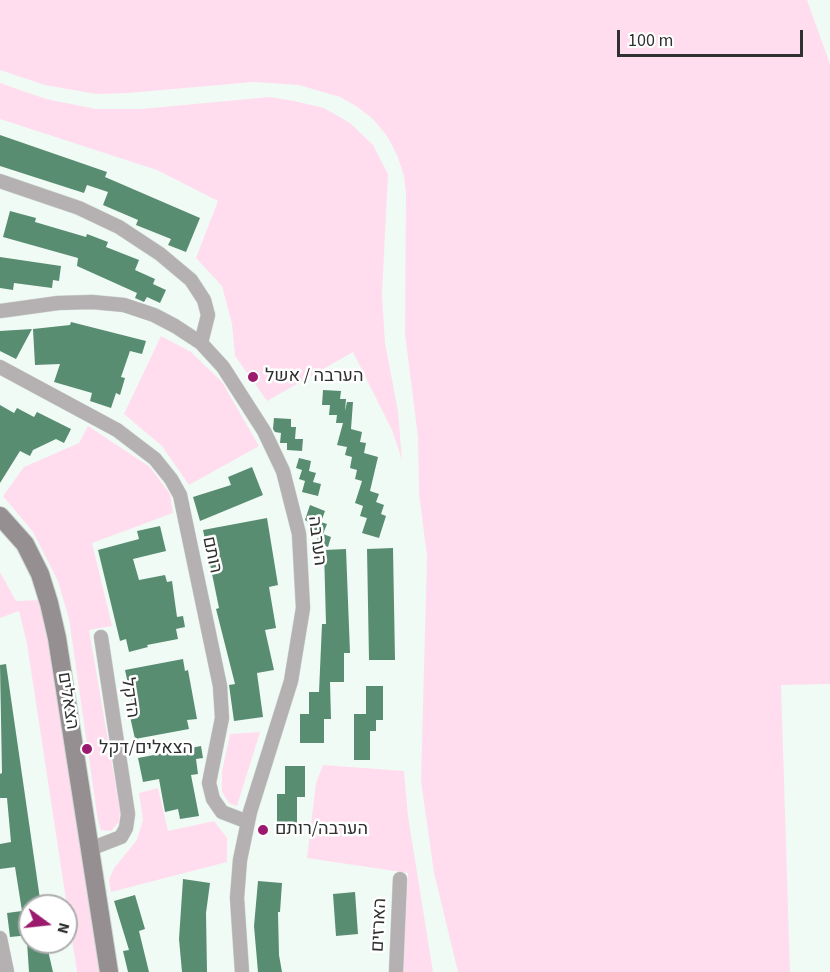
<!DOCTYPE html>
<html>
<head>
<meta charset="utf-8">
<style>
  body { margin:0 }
  #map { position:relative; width:830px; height:972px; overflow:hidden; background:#f1fbf5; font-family:"Source Sans 3",sans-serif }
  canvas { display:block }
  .north { position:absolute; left:18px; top:894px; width:60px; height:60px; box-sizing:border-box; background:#fff; border:2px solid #abadac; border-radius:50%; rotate:105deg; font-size:16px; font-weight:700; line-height:24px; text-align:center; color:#2e312f }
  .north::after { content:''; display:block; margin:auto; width:21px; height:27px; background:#9b1a6e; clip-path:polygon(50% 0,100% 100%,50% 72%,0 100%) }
  .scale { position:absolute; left:617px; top:30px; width:186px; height:27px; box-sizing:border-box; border:3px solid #2e312f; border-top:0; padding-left:8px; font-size:18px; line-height:21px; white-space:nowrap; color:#2e312f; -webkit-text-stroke:4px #fff; paint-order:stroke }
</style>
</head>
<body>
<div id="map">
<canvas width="830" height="972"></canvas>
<div class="north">N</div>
<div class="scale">100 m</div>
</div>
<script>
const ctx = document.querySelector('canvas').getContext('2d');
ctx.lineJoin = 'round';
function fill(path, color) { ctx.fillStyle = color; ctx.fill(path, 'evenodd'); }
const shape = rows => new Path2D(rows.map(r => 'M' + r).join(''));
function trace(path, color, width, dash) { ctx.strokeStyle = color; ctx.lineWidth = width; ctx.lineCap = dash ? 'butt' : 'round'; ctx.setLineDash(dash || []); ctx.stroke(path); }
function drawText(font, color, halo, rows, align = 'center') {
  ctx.font = font + ' "Source Sans 3",Heebo,sans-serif'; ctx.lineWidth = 5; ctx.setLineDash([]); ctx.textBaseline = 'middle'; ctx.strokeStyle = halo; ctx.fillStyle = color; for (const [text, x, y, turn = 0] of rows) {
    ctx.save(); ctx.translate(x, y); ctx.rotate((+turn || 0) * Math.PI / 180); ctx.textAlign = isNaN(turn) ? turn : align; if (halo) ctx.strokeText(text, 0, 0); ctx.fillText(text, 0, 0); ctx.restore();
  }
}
fill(shape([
  [0,0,807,0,830,64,830,684,781,685,790,972,458,972,434,873,421,781,427,556,419,494,418,437,405,334,406,194,404,176,397,155,387,136,373,119,356,106,340,97,299,85,253,82,128,93,96,94,45,85,0,70],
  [0,83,46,99,96,109,141,109,270,97,294,101,324,108,350,123,373,145,388,174,382,294,385,343,398,411,402,460,392,430,353,352,267,401,235,356,232,324,222,286,196,258,218,201,157,170,0,119],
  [161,336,191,352,222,382,259,446,189,485,162,446,124,414],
  [88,426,150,467,170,494,173,513,92,543,112,626,89,630,120,810,119,822,111,831,101,830,98,821,69,619,58,581,33,532,3,496,24,467,79,443],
  [0,572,16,601,39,600,49,639,100,972,77,972,27,644,19,611,0,618],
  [260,732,237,806,229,803,222,792,222,772,230,734],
  [323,765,404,771,408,816,433,972,403,972,408,873,307,858,316,783],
  [158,788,168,831,214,821,227,838,227,862,111,892,109,880,114,868,137,840,143,820,139,793]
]), '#fde');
fill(shape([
  [0,135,107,172,105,177,200,218,186,252,168,245,171,239,136,225,138,220,103,205,108,192,87,185,84,193,0,166],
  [10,211,36,218,35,222,86,237,87,234,108,242,106,247,139,260,135,270,155,279,153,284,166,290,160,303,147,297,144,302,135,298,137,293,77,266,78,258,3,237],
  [0,257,61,266,59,281,53,280,52,288,14,283,13,290,0,288],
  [71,322,146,341,142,354,130,351,121,377,125,378,120,395,116,393,111,408,90,401,92,393,54,382,60,364,35,365,33,329,70,325],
  [32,329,16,359,0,351,0,331],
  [323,390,341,391,340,399,346,399,345,411,347,402,353,402,351,429,362,432,360,442,366,443,364,453,378,457,370,491,379,494,376,502,384,505,381,514,386,516,379,538,362,533,367,518,360,516,363,506,355,503,362,481,355,479,357,470,350,468,352,457,345,455,347,447,337,445,343,423,336,423,337,415,329,415,330,405,322,405],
  [0,405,14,413,17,408,34,417,37,412,71,429,64,443,56,439,33,450,30,456,20,451,0,483],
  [274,418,291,419,291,427,296,427,295,439,303,439,302,451,287,450,287,443,280,443,281,433,275,432,273,429],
  [299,458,311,461,309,471,316,473,313,482,321,484,318,496,302,492,305,481,299,479,302,470,296,468],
  [252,467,263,495,200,521,193,497,231,485,228,477],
  [310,505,325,511,321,522,327,524,323,534,331,537,328,547,316,542,319,535,308,531,311,524,305,520],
  [267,518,278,585,269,587,276,628,265,630,274,670,257,673,263,717,234,721,229,685,235,684,216,609,219,608,203,530],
  [160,526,166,551,133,559,139,580,165,575,167,582,172,581,177,617,183,616,185,627,176,629,178,639,147,645,148,647,129,652,126,639,120,641,98,550,139,539,137,531],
  [393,548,395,660,369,660,367,549],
  [346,549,350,653,344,653,344,682,330,682,331,719,324,719,324,743,300,743,300,714,309,714,309,692,319,692,322,624,326,624,324,550],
  [183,659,185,671,188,670,197,719,187,720,189,729,135,739,129,712,134,711,125,670],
  [6,664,41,906,30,906,30,935,10,937,7,913,22,911,15,867,0,869,0,844,11,842,7,798,0,798,0,774,2,773,0,665],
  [366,686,383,686,383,720,376,720,376,731,370,731,370,760,354,760,354,714,366,714],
  [201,746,203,758,196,759,198,774,191,775,199,816,180,819,178,809,165,812,159,779,143,782,138,758],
  [285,766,305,766,305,797,297,797,297,826,277,826,277,794,285,794],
  [183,879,210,883,206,913,207,972,182,972,179,939],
  [258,881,282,883,280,912,278,912,279,955,282,972,258,972,254,926],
  [355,892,358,934,336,936,333,894],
  [135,895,145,929,139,931,149,972,128,972,123,951,129,950,114,901],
  [27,942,46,942,53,972,29,972]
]), '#598d72');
const street = shape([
  [0,181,79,208,119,227,160,254,191,280,204,300,208,315,201,343],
  [0,311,58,303,92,302,124,305,154,315,175,326,201,343,223,367,264,431,283,471,299,534,303,608,291,681,250,812,240,860,237,898,242,972],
  [0,367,117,430,155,459,171,479,180,495,220,686,222,718,209,783,213,799,222,812,248,822],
  [90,849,121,837,126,828,128,814,101,637],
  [0,938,7,972],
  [396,972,400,879]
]);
const secondary = shape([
  [0,516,25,544,40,574,49,603,57,638,109,972]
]);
trace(street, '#ced7d1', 15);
trace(secondary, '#ced7d1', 20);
trace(street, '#b5b1b3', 14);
trace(secondary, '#958f92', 18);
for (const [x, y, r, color] of [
  [253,377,6,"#9b1a6e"],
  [87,749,6,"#9b1a6e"],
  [263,830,6,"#9b1a6e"]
]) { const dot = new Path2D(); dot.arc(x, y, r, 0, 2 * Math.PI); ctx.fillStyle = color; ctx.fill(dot); trace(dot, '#fff', 2); }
drawText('18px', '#2e312f', '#fff', [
  ["הערבה / אשל",265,377],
  ["הצאלים/דקל",99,749],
  ["הערבה/רותם",275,830]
], 'left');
drawText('18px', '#2e312f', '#fff', [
  ["הערבה",316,541,83],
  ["רותם",211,555,78],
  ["הדקל",129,698,82],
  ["הצאלים",67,701,81],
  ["הארזים",380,925,-87]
]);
</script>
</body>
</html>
